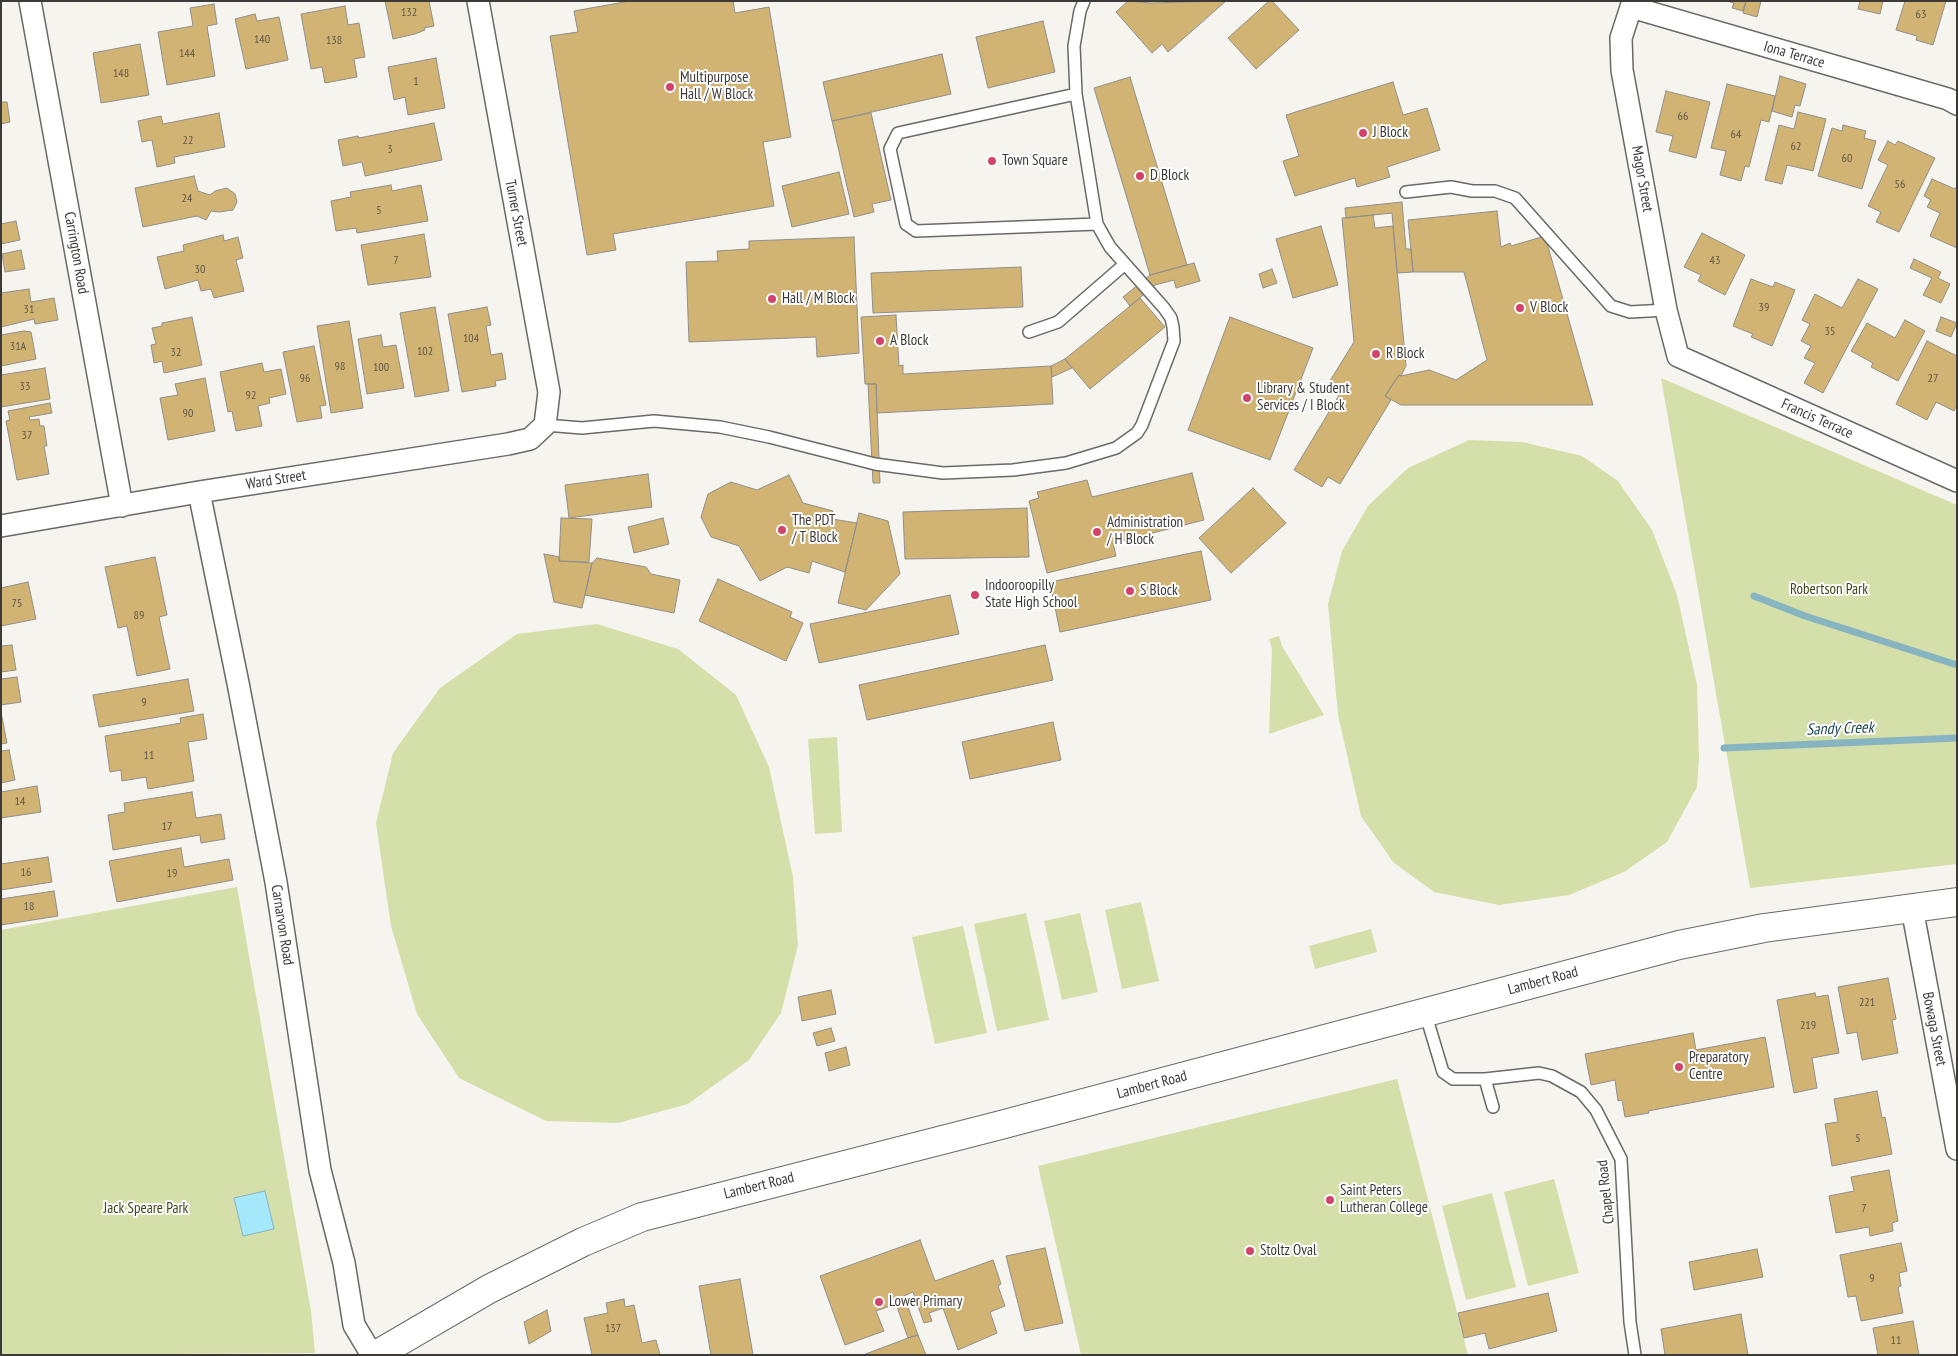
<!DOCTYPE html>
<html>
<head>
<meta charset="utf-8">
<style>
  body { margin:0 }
  #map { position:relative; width:1958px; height:1356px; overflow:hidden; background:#f6f4ef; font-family:"PT Sans Narrow",sans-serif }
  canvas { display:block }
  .frame { position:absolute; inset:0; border:2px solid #3b3a38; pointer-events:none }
</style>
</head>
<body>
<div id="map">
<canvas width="1958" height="1356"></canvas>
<div class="frame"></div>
</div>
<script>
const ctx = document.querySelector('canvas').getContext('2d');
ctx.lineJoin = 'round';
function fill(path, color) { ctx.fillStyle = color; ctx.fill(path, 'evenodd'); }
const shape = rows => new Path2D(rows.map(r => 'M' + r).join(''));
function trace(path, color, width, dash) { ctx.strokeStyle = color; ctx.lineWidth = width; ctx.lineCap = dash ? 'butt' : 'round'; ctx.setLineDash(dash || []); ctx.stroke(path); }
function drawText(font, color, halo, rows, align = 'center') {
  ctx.font = font + ' "PT Sans Narrow",sans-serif'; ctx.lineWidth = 4; ctx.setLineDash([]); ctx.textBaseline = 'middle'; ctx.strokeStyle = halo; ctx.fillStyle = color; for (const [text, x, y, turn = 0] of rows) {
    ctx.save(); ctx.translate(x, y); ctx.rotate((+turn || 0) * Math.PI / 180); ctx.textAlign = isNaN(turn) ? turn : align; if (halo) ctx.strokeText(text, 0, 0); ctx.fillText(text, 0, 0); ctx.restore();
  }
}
fill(shape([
  [1661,378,1957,505,1957,864,1750,888],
  [1469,440,1522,442,1582,456,1618,481,1652,530,1677,595,1697,685,1699,758,1697,787,1667,842,1624,872,1569,895,1499,905,1434,892,1393,862,1361,816,1338,715,1328,604,1342,551,1368,506,1408,468],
  [597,624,678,649,736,695,769,767,793,877,798,945,781,1013,749,1060,688,1104,618,1123,546,1121,459,1078,417,1014,391,926,376,823,393,753,440,688,517,634],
  [1279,636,1282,646,1324,715,1269,734,1272,649,1269,639],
  [837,737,842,832,815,834,808,739],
  [237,887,311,1311,315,1353,1,1355,1,930],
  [1141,902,1159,981,1122,989,1105,910],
  [1026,913,1049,1020,997,1031,974,924],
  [1080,913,1098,992,1062,1000,1044,921],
  [963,926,987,1033,935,1044,912,937],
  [1371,929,1377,952,1315,969,1309,946],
  [1397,1079,1468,1355,1081,1355,1038,1166],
  [1554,1179,1579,1273,1528,1286,1504,1192],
  [1492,1193,1516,1287,1466,1300,1442,1206]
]), '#d5dfa9');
const water = shape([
  [265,1191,274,1229,243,1236,234,1198,265,1191]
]);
fill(water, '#a6e8fb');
trace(water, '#86b4c0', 1);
trace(shape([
  [1754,596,1805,616,1957,665],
  [1724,748,1957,738]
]), '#86b4c0', 7);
const building = shape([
  [385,1,429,1,434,26,424,28,425,30,415,34,393,39,385,1],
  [630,1,733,1,735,13,769,7,791,137,763,142,774,206,613,234,616,250,587,255,550,36,578,32,574,11,630,1],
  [1128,1,1150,3,1226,1,1168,52,1162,44,1152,53,1116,12,1128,1],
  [1269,1,1272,1,1299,30,1256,69,1228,38,1269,1],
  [1727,1,1746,1,1743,11,1732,8,1734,3,1727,1],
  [1746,1,1761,1,1757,17,1743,13,1746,1],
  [1860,1,1883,1,1880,14,1858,9,1860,1],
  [1905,1,1946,1,1933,45,1916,40,1917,36,1896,30,1905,1],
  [214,4,217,24,207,26,215,76,167,85,158,32,193,26,190,8,214,4],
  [345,6,348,25,359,23,365,57,354,59,357,77,325,83,322,67,311,69,301,14,345,6],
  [255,14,257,21,279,17,288,60,246,69,235,19,255,14],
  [1043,21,1055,72,988,88,976,37,1043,21],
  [140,44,149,95,101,103,93,53,140,44],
  [942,54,951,94,832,121,823,82,942,54],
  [436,58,445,108,408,115,405,97,394,100,388,67,436,58],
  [1780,76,1806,84,1800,106,1795,105,1792,117,1772,111,1780,76],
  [1130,77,1187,265,1150,275,1094,88,1130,77],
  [1393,82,1403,115,1427,108,1440,150,1387,167,1390,177,1357,187,1355,178,1295,196,1283,161,1299,156,1286,115,1393,82],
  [1727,84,1775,96,1769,122,1761,120,1749,167,1745,166,1741,181,1720,175,1726,151,1711,148,1727,84],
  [1666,91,1710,102,1696,158,1669,151,1673,136,1656,132,1666,91],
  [1,102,7,102,10,122,1,124,1,102],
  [1798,112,1826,119,1813,171,1787,165,1782,184,1765,180,1779,125,1794,129,1798,112],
  [219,113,225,147,174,157,175,163,157,167,152,140,142,142,138,121,161,116,163,124,219,113],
  [871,113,891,200,872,204,874,212,854,217,832,121,871,113],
  [434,123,442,160,365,176,362,162,343,166,338,140,358,136,359,138,434,123],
  [1843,125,1866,131,1864,138,1876,141,1862,189,1818,176,1832,128,1842,131,1843,125],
  [1888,141,1895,145,1898,141,1935,158,1899,232,1876,222,1881,212,1868,206,1888,165,1878,160,1888,141],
  [839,172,849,214,792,227,782,186,839,172],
  [194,176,198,191,210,195,215,191,227,188,235,194,237,202,233,210,219,212,211,211,206,220,197,216,143,227,135,188,194,176],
  [1932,179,1955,189,1957,186,1957,248,1930,236,1940,213,1927,207,1931,200,1924,196,1932,179],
  [391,185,392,191,421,185,428,221,357,233,356,228,336,231,331,201,351,197,350,192,391,185],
  [1402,202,1406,249,1411,249,1413,272,1397,273,1392,213,1346,218,1345,208,1402,202],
  [1497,211,1501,247,1510,243,1511,246,1545,236,1593,405,1401,405,1385,396,1399,375,1401,376,1429,370,1456,380,1487,360,1464,272,1413,272,1408,220,1497,211],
  [1373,215,1375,228,1393,226,1406,366,1401,376,1399,375,1385,396,1391,400,1340,484,1328,477,1322,487,1294,470,1341,392,1328,384,1354,342,1342,218,1373,215],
  [16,221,20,240,1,244,1,224,16,221],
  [1321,226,1338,285,1293,298,1276,239,1321,226],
  [1702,233,1745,255,1725,295,1698,281,1701,275,1684,267,1702,233],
  [424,234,431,277,368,285,361,245,424,234],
  [223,235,224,241,238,237,243,258,236,260,244,291,214,298,211,289,201,291,198,280,165,289,157,257,184,251,183,245,223,235],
  [854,237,859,353,817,357,816,337,689,342,686,262,718,261,717,251,749,249,749,241,854,237],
  [21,250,25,269,5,272,2,254,21,250],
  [1914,259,1941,272,1938,278,1950,284,1941,303,1923,295,1932,278,1910,268,1914,259],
  [1194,263,1200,281,1176,288,1174,280,1155,285,1130,306,1123,297,1150,275,1194,263],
  [1021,267,1023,307,873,313,871,273,1021,267],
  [1272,269,1277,283,1263,288,1259,274,1272,269],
  [1751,279,1773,287,1775,282,1795,290,1772,346,1751,337,1753,334,1733,326,1751,279],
  [1858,279,1878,289,1823,393,1804,383,1815,363,1804,358,1811,346,1801,341,1810,324,1802,320,1815,294,1842,308,1858,279],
  [29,289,31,302,54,298,58,320,35,324,34,319,1,327,1,293,29,289],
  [1140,298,1165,327,1090,389,1065,359,1140,298],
  [435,307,449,391,415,397,400,313,435,307],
  [487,307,491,325,486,326,491,355,502,353,506,379,495,381,496,386,462,392,448,314,487,307],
  [896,315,899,366,903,365,903,374,1051,366,1053,404,877,413,876,384,865,384,861,317,896,315],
  [192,317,202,365,164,373,162,361,154,363,151,345,156,344,152,328,162,326,162,323,192,317],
  [1230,317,1313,348,1270,460,1188,430,1230,317],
  [1941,317,1957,323,1951,337,1936,331,1941,317],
  [1905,320,1925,331,1898,381,1871,367,1873,363,1851,351,1867,323,1895,338,1905,320],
  [349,321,363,408,331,413,317,326,349,321],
  [24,331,31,332,36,359,1,366,1,335,24,331],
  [381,335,383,347,396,345,404,388,367,394,358,339,381,335],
  [1927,341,1957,356,1957,405,1954,411,1936,402,1927,420,1896,404,1927,341],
  [314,346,326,405,320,406,322,418,297,422,283,352,314,346],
  [1065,359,1072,368,1052,377,1051,366,1065,359],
  [262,363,264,372,281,369,286,394,269,398,270,403,258,406,262,426,236,431,232,411,228,412,220,372,262,363],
  [45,368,50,399,1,407,1,375,45,368],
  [205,378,215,431,168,440,160,398,178,395,175,384,205,378],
  [868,384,876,384,880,483,873,483,868,384],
  [50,403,52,413,29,417,30,420,39,419,40,426,44,426,47,446,44,446,49,474,17,480,6,421,10,420,8,411,50,403],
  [1192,473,1204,520,1113,543,1116,556,1047,573,1029,501,1039,498,1037,492,1087,480,1092,497,1192,473],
  [648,474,652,507,569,518,565,485,648,474],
  [789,475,803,503,833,511,832,519,857,523,845,572,812,561,809,573,787,567,760,581,739,546,711,537,701,517,708,494,731,482,757,490,789,475],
  [1253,488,1286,523,1231,573,1199,538,1253,488],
  [1027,508,1029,557,905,559,903,512,1027,508],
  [859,513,888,521,900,574,866,610,838,603,859,513],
  [561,518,592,519,589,562,559,561,561,518],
  [663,518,669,544,634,553,628,527,663,518],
  [1201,551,1211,600,1060,632,1050,582,1201,551],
  [544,554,560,557,559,561,592,563,582,608,554,602,544,554],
  [155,557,167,615,159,617,170,669,137,676,127,626,118,628,105,567,155,557],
  [597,558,646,567,651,574,680,580,674,613,585,595,592,563,597,558],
  [718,579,792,612,790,617,803,623,786,661,699,621,718,579],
  [28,582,36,619,1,626,1,588,28,582],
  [950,595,959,634,819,663,810,624,950,595],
  [12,645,16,670,1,672,1,646,12,645],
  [1045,645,1053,680,867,720,859,685,1045,645],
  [17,677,21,702,1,705,1,679,17,677],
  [188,679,194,711,99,727,93,695,188,679],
  [1,712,7,743,1,744,1,712],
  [203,714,207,739,188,742,194,781,148,789,146,777,122,781,121,770,110,772,105,736,181,723,180,718,203,714],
  [1053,722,1061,760,970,779,962,742,1053,722],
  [9,750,15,780,1,783,1,751,9,750],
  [37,786,41,812,1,818,1,792,37,786],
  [192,792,196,818,221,814,225,839,201,843,200,835,113,850,108,815,125,812,124,803,192,792],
  [181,848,184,867,229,859,233,880,117,902,109,861,181,848],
  [48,857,52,882,1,890,1,864,48,857],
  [54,891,58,916,1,925,1,899,54,891],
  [1888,978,1896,1019,1892,1020,1898,1053,1862,1060,1857,1032,1847,1034,1838,987,1888,978],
  [831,990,836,1014,802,1021,798,997,831,990],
  [1815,993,1816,997,1828,995,1839,1053,1812,1058,1817,1088,1794,1093,1777,1000,1815,993],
  [831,1028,835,1041,817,1046,813,1033,831,1028],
  [1693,1033,1696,1050,1765,1037,1774,1087,1648,1111,1649,1113,1625,1117,1622,1100,1618,1101,1615,1080,1591,1085,1585,1054,1693,1033],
  [846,1047,850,1065,829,1071,825,1053,846,1047],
  [1877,1091,1882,1118,1885,1117,1892,1154,1832,1166,1825,1124,1838,1122,1834,1099,1877,1091],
  [1889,1170,1898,1221,1892,1223,1893,1231,1870,1236,1869,1227,1836,1233,1829,1196,1854,1191,1851,1177,1889,1170],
  [920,1240,935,1281,993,1260,1001,1284,998,1286,1005,1306,990,1312,997,1333,958,1350,943,1308,929,1313,932,1321,924,1323,913,1292,904,1296,918,1335,908,1338,896,1304,876,1311,884,1331,845,1345,820,1276,920,1240],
  [1901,1243,1907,1271,1899,1273,1901,1286,1898,1287,1903,1313,1861,1321,1856,1296,1848,1297,1840,1255,1901,1243],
  [1045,1248,1063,1323,1025,1331,1006,1256,1045,1248],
  [1757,1249,1763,1277,1694,1290,1689,1262,1757,1249],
  [740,1279,753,1355,711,1355,699,1286,740,1279],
  [1548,1293,1557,1331,1489,1349,1485,1333,1464,1338,1458,1313,1548,1293],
  [624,1299,625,1307,634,1305,642,1343,656,1340,660,1355,592,1355,584,1318,608,1313,606,1303,624,1299],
  [547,1310,551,1331,529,1344,524,1322,547,1310],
  [1741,1314,1748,1355,1665,1355,1661,1329,1741,1314],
  [1913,1321,1919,1355,1878,1355,1873,1328,1913,1321],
  [918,1335,926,1355,863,1355,908,1338,918,1335]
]);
fill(building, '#d1b374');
trace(building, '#918f8a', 1);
const service = shape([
  [1076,94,898,133,890,149,906,224,916,231,1097,224],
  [1406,192,1451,187,1472,191,1495,191,1515,198,1611,306,1630,312,1666,310],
  [1029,332,1058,322,1125,264],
  [545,425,582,428,654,421,720,427,769,437,875,464,943,473,1013,470,1066,463,1116,448,1137,433,1142,425,1174,341,1173,327,1171,318,1164,308,1110,247,1097,224,1076,94,1074,46,1080,11,1084,1],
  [1425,1012,1443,1072,1453,1079,1485,1079,1539,1073,1552,1076,1581,1092,1596,1110,1621,1159,1630,1322,1635,1355],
  [1485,1079,1493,1107]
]);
const minor = shape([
  [30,1,122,506],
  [1633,1,1621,38,1622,70,1666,310,1678,356,1957,481],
  [1631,7,1948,99,1957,104],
  [199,492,238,683,276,882,320,1170,344,1263,354,1325,372,1355],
  [1,526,199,492,508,444,530,439,545,425,549,392,478,1],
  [1912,908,1957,1149]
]);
const secondary = shape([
  [376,1355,489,1289,583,1242,642,1217,997,1126,1679,945,1764,928,1957,902]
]);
trace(service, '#6b6965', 14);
trace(minor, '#6b6965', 24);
trace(secondary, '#6b6965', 30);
trace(service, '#fff', 11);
trace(minor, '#fff', 21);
trace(secondary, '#fff', 28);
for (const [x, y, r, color] of [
  [670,87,5,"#d1436b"],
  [1363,133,5,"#d1436b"],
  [992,161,5,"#d1436b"],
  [1140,176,5,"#d1436b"],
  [772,299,5,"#d1436b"],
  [1520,308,5,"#d1436b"],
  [880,341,5,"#d1436b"],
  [1376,354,5,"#d1436b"],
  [1247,398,5,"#d1436b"],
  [782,530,5,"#d1436b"],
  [1097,532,5,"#d1436b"],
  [1130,591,5,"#d1436b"],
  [975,595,5,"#d1436b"],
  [1679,1067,5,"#d1436b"],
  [1330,1200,5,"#d1436b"],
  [1250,1251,5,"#d1436b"],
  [879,1302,5,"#d1436b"]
]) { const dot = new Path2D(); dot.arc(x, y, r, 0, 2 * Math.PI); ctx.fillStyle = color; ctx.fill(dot); trace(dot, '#fff', 2); }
drawText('12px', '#605847', null, [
  ["132",409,13],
  ["63",1921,15],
  ["140",262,40],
  ["138",334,41],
  ["144",187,54],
  ["148",121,74],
  ["1",416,82],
  ["66",1683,117],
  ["64",1736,135],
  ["22",188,141],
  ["62",1796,147],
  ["3",390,150],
  ["60",1847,159],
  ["56",1900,185],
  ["24",187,199],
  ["5",379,211],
  ["7",396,261],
  ["43",1715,261],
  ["30",200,270],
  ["39",1764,308],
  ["31",29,310],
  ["35",1830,332],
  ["104",471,339],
  ["31A",18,347],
  ["102",425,352],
  ["32",176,353],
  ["98",340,367],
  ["100",381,368],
  ["96",305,379],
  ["27",1933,379],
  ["33",25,387],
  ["92",251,396],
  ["90",188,414],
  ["37",27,436],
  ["75",17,604],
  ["89",139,616],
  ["9",144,703],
  ["11",149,756],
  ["14",20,802],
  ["17",167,827],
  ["16",26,873],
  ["19",172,874],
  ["18",29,907],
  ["221",1867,1003],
  ["219",1808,1026],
  ["5",1858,1139],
  ["7",1864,1209],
  ["9",1872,1279],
  ["137",613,1329],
  ["11",1896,1341]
]);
drawText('15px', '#3b3a38', '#fff', [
  ["Iona Terrace",1794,55,16],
  ["Magor Street",1642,179,80],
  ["Turner Street",516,213,79],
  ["Carrington Road",76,253,80],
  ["Francis Terrace",1817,419,24],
  ["Ward Street",276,480,-9],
  ["Carnarvon Road",282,925,81],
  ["Lambert Road",1543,981,-15],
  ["Bowaga Street",1934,1029,79],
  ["Lambert Road",1152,1085,-15],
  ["Lambert Road",759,1186,-14],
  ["Chapel Road",1606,1192,-96]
]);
drawText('15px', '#3b3a38', '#fff', [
  ["Multipurpose",680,78],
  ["Hall / W Block",680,95],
  ["J Block",1373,133],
  ["Town Square",1002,161],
  ["D Block",1150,176],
  ["Hall / M Block",782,299],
  ["V Block",1530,308],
  ["A Block",890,341],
  ["R Block",1386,354],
  ["Library & Student",1257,389],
  ["Services / I Block",1257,406],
  ["The PDT",792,521],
  ["/ T Block",792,538],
  ["Administration",1107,523],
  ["/ H Block",1107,540],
  ["Indooroopilly",985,586],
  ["State High School",985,603],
  ["S Block",1140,591],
  ["Preparatory",1689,1058],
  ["Centre",1689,1075],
  ["Saint Peters",1340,1191],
  ["Lutheran College",1340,1208],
  ["Stoltz Oval",1260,1251],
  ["Lower Primary",889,1302]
], 'left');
drawText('15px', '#3f4514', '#fff', [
  ["Robertson Park",1829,590],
  ["Jack Speare Park",146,1209]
]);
drawText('italic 16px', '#224a54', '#fff', [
  ["Sandy Creek",1840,729,-2]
]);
</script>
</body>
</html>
